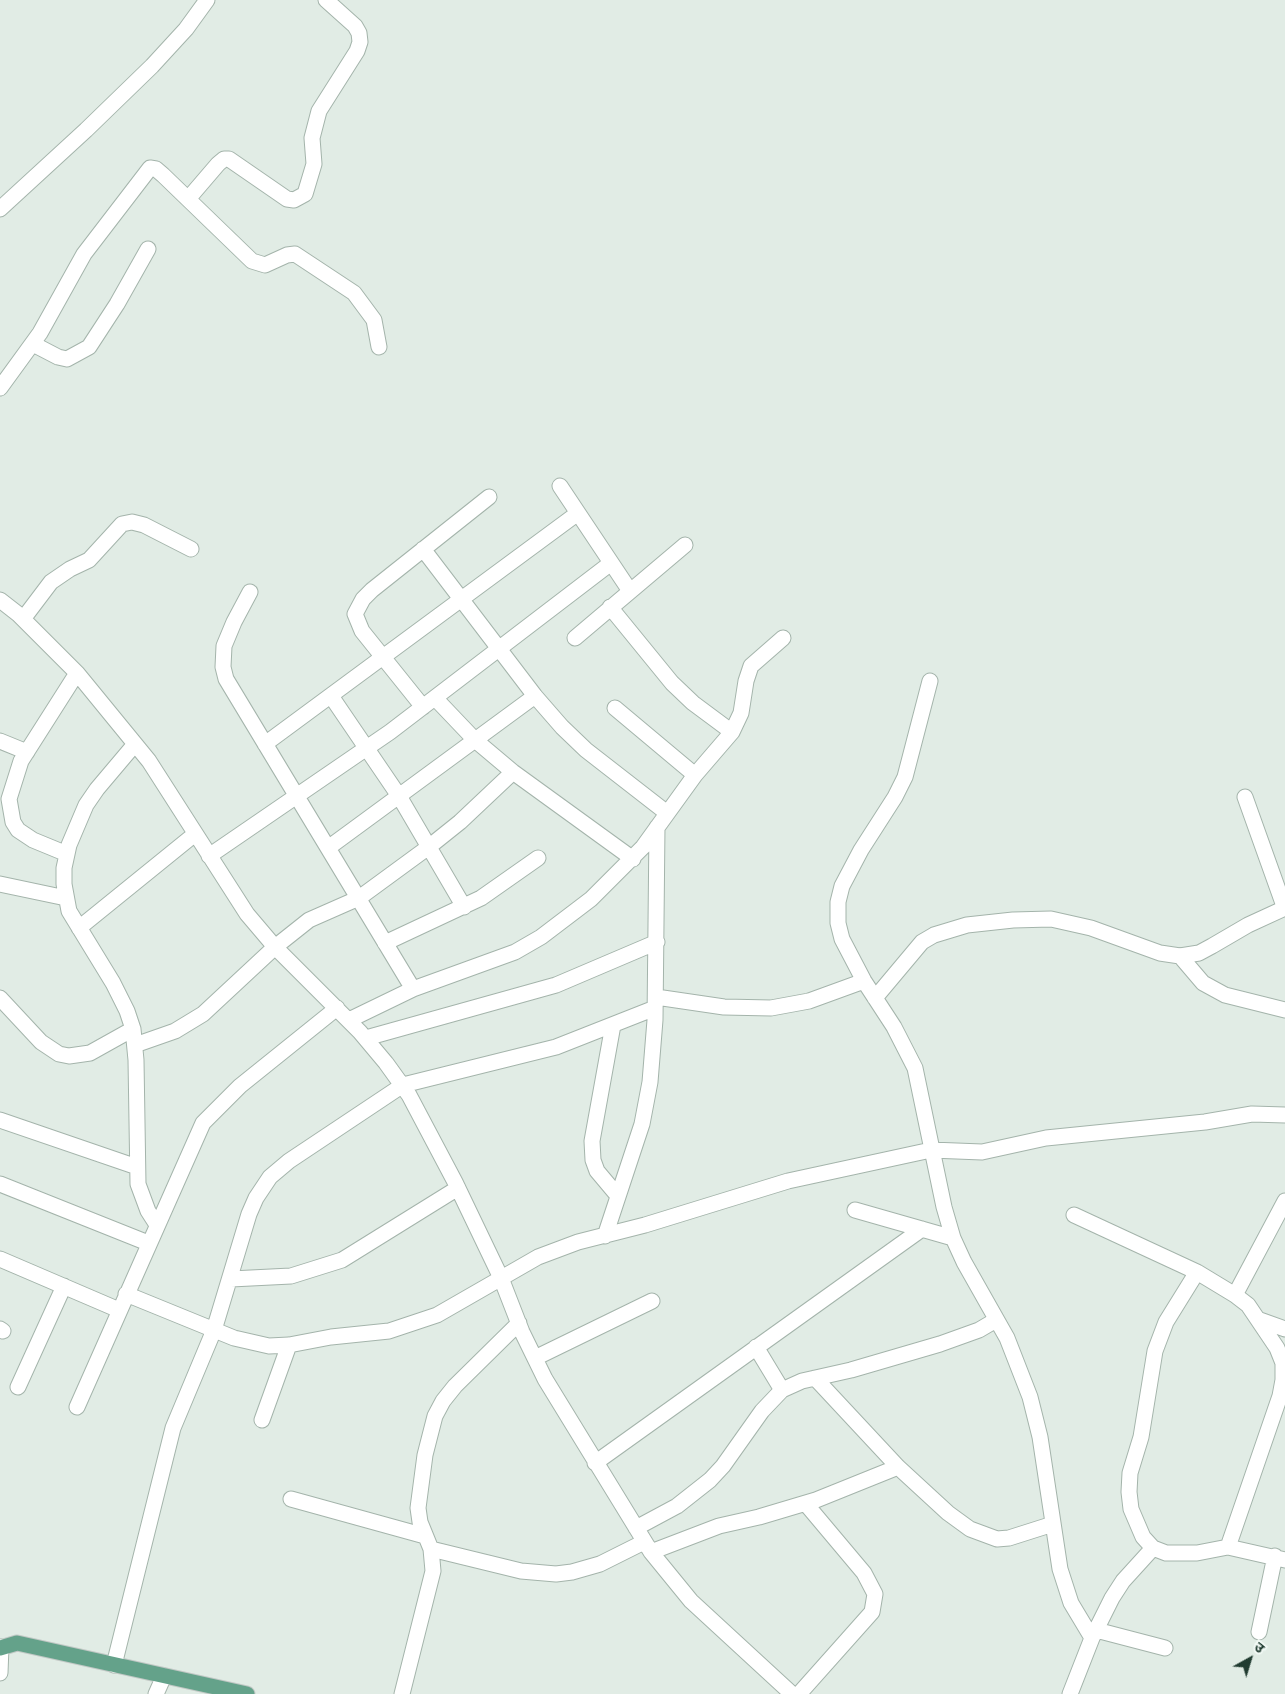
<!DOCTYPE html>
<html>
<head>
<meta charset="utf-8">
<style>
  body { margin:0 }
  #map { position:relative; width:1285px; height:1694px; overflow:hidden; background:#e1ece5; font-family:Ubuntu,"Noto Sans Devanagari",sans-serif }
  canvas { display:block }
  .north { position:absolute; left:1225px; top:1634px; width:50px; height:50px; -webkit-text-stroke:4px #f1f8f4; paint-order:stroke; rotate:39deg; font-size:14px; font-weight:700; line-height:20px; text-align:center; color:#213c31 }
  .north::after { content:''; display:block; margin:auto; width:18px; height:22px; background:#213c31; clip-path:polygon(50% 0,100% 100%,50% 72%,0 100%) }
</style>
</head>
<body>
<div id="map">
<canvas width="1285" height="1694"></canvas>
<div class="north">उ</div>
</div>
<script>
const ctx = document.querySelector('canvas').getContext('2d');
ctx.lineJoin = 'round';
const shape = rows => new Path2D(rows.map(r => 'M' + r).join(''));
function trace(path, color, width, dash) { ctx.strokeStyle = color; ctx.lineWidth = width; ctx.lineCap = dash ? 'butt' : 'round'; ctx.setLineDash(dash || []); ctx.stroke(path); }
const minor = shape([
  [188,199,218,164,224,159,229,159,287,199,294,200,305,194,314,164,312,138,319,111,357,51,360,42,359,33,355,26,326,0],
  [0,209,86,130,152,66,186,29,207,0],
  [33,344,58,357,67,359,89,347,117,304,148,249],
  [0,388,40,333,84,254,150,168,156,169,163,175,252,261,265,265,287,255,295,254,354,293,374,320,379,347],
  [560,486,630,591],
  [423,549,535,696,562,727,586,750,667,813],
  [250,592,234,622,224,646,223,667,226,679,413,989],
  [0,600,18,614,77,673,149,761,247,914,275,947,360,1032,386,1063,409,1095,455,1182,501,1278,522,1332,545,1379,651,1552,691,1601,792,1694],
  [610,607,672,683,693,703,732,732],
  [23,619,51,582,70,569,89,560,122,524,132,522,144,525,191,549],
  [575,638,685,545],
  [930,681,905,777,895,797,861,850,842,886,838,902,838,923,842,939,864,981,894,1027,915,1068,944,1207,953,1238,964,1262,1007,1338,1030,1397,1040,1437,1060,1569,1071,1603,1092,1638],
  [331,696,399,796,464,907],
  [435,698,475,740,513,772,633,859],
  [423,707,362,631,355,614,363,599,372,590,489,497],
  [615,708,695,775],
  [0,741,27,752],
  [135,744,97,789,86,805,69,845,64,868,64,884,69,911,113,983,127,1011,133,1029,136,1060,138,1184,148,1211,157,1225],
  [265,744,578,513],
  [1245,797,1285,909],
  [328,848,535,696],
  [67,854,33,840,18,830,13,822,9,799,21,761,77,673],
  [209,856,390,732,611,563],
  [0,884,66,898],
  [79,928,195,834],
  [385,943,481,898,538,858],
  [1180,956,1203,983,1225,995,1285,1010],
  [656,997,724,1007,771,1008,809,1001,864,981],
  [0,998,41,1042,59,1054,69,1056,90,1053,133,1029],
  [875,998,922,942,934,935,967,925,1013,920,1051,919,1091,928,1160,953,1180,956,1199,953,1212,946,1248,925,1285,908],
  [349,1020,413,989,515,952,541,937,591,899,643,847,695,775,732,732,741,713,746,681,751,666,783,638],
  [613,1025,592,1141,593,1160,597,1171,618,1196],
  [366,1038,556,985,657,942],
  [135,1045,175,1031,203,1014,275,947,309,920,359,898,430,846,460,822,513,772],
  [0,1120,137,1167],
  [0,1184,148,1243],
  [855,1210,953,1238],
  [1074,1215,1197,1272,1235,1295,1248,1305,1277,1348,1283,1363,1283,1380,1280,1396,1228,1547],
  [605,1236,642,1124,650,1082,655,1020,657,827],
  [0,1259,119,1310],
  [1197,1272,1166,1322,1155,1351,1141,1437,1130,1473,1129,1492,1131,1509,1143,1537,1153,1548,1166,1553,1197,1553,1228,1547,1285,1560],
  [231,1279,291,1276,342,1260,458,1188],
  [126,1294,234,1338,269,1346,289,1345,331,1337,389,1331,437,1315,538,1257,578,1242,645,1225,788,1181,931,1150,982,1152,1046,1138,1205,1122,1252,1114,1285,1115],
  [1235,1295,1285,1201],
  [1260,1320,1285,1329],
  [0,1329,3,1331],
  [756,1347,782,1390],
  [535,1358,652,1301],
  [815,1378,898,1467,948,1513,970,1529,997,1539,1009,1538,1053,1524],
  [18,1387,64,1286],
  [77,1407,203,1123,240,1086,337,1008],
  [262,1420,289,1345],
  [595,1463,922,1229],
  [291,1499,425,1536],
  [636,1528,677,1506,710,1480,723,1466,762,1411,782,1390,802,1381,851,1370,940,1344,979,1330,996,1320],
  [431,1549,521,1571,556,1574,572,1572,600,1564,644,1542],
  [651,1552,719,1526,759,1517,816,1500,898,1467],
  [1096,1630,1165,1648],
  [1259,1632,1275,1556],
  [114,1665,173,1428,214,1330,249,1214,256,1198,270,1177,289,1161,403,1085,556,1047,655,1008],
  [0,1673,1,1647],
  [156,1694,164,1676],
  [402,1694,433,1571,431,1549,420,1522,418,1508,425,1455,435,1416,443,1401,455,1386,519,1323],
  [799,1694,872,1612,875,1594,864,1573,806,1504],
  [1070,1694,1092,1638,1112,1598,1123,1581,1153,1548]
]);
const major = shape([
  [0,1648,17,1643,247,1694]
]);
trace(minor, '#a4b4ab', 17);
trace(major, '#c1c8c5', 17);
trace(minor, '#fff', 15);
trace(major, '#64a28a', 15);
</script>
</body>
</html>
